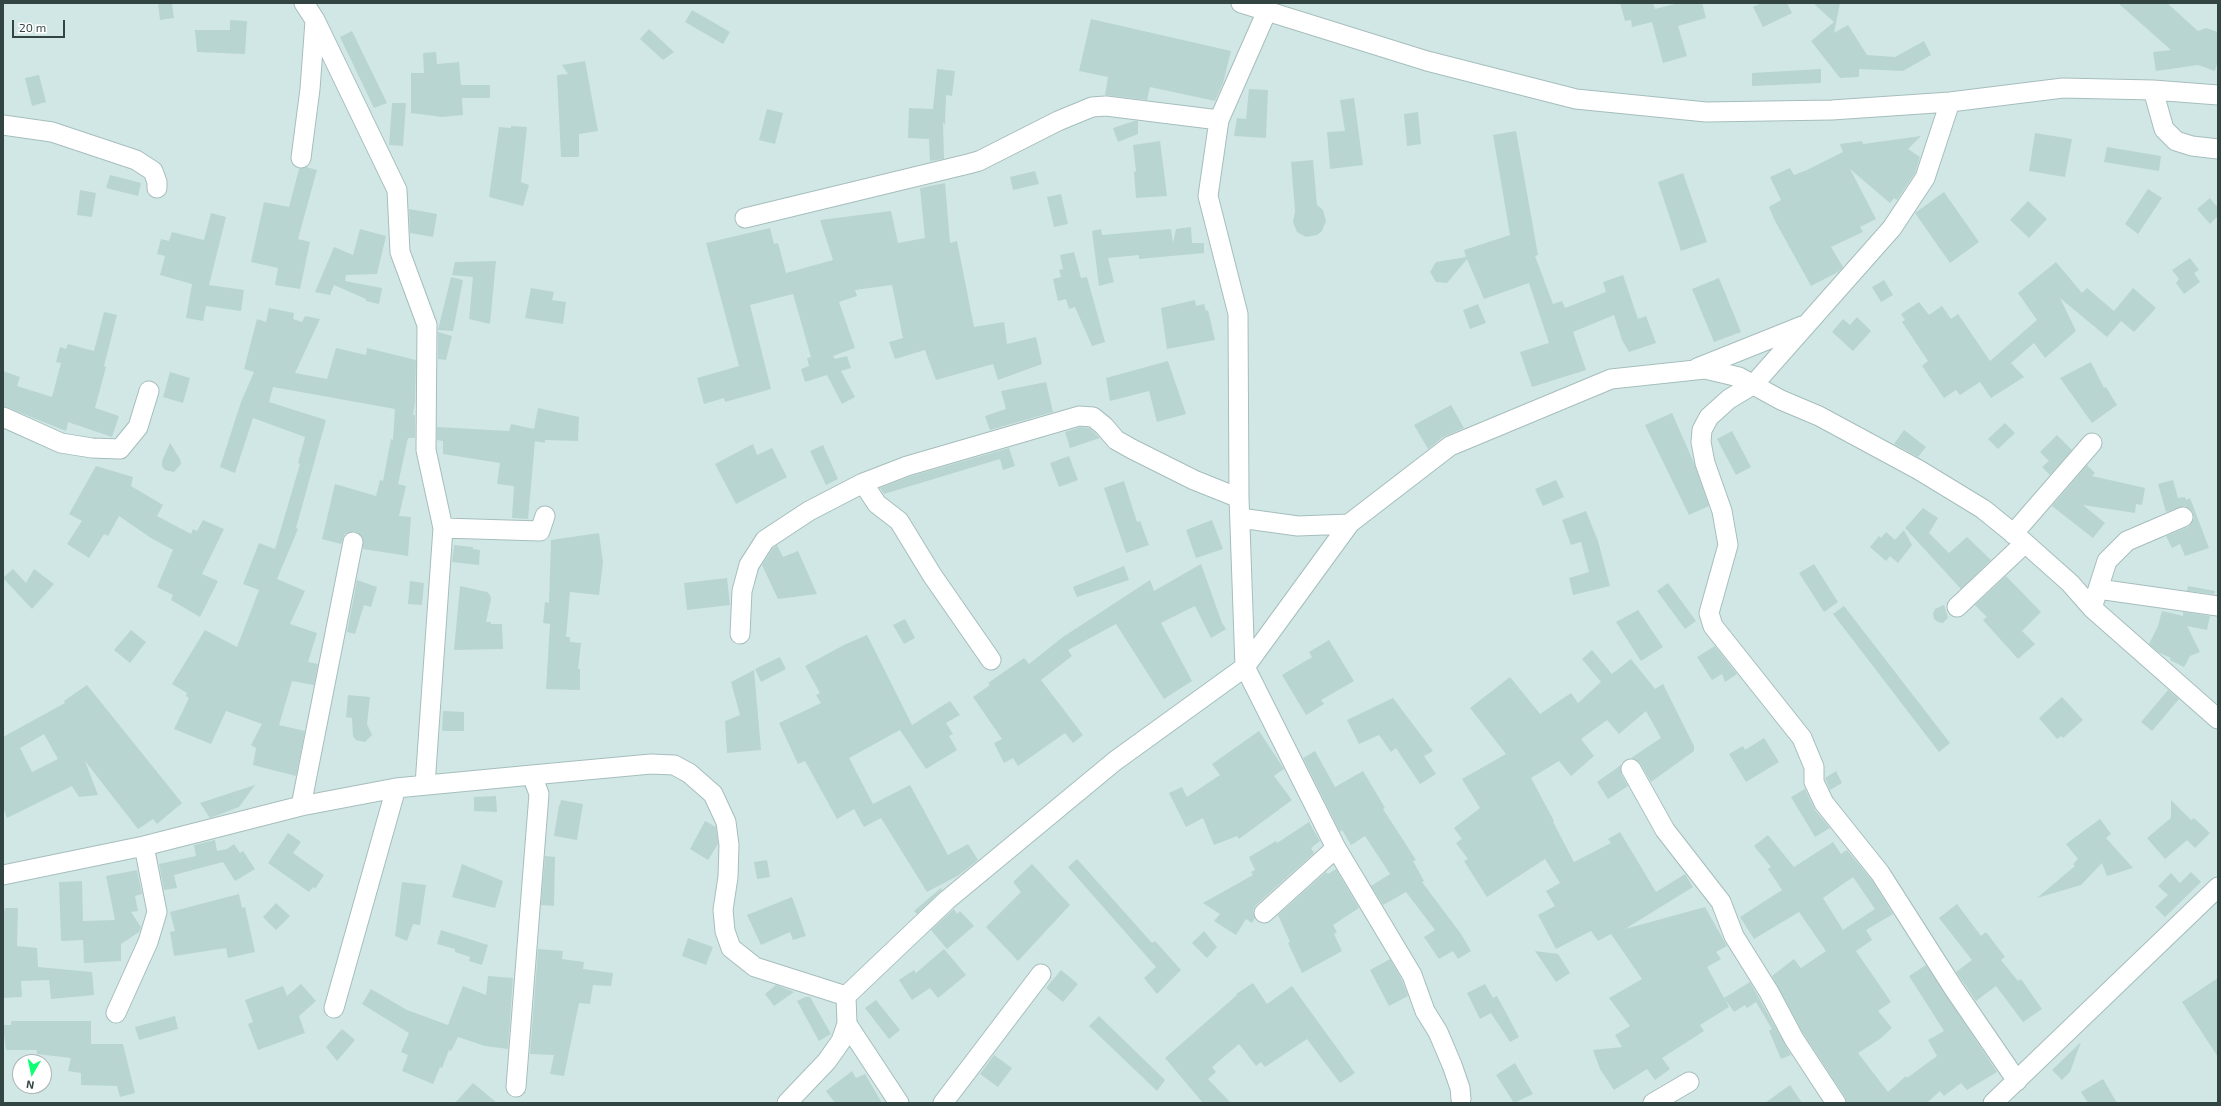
<!DOCTYPE html>
<html>
<head>
<meta charset="utf-8">
<style>
  body { margin:0 }
  #map { position:relative; width:2221px; height:1106px; overflow:hidden; background:#e3f3f2; font-family:"Exo 2",sans-serif }
  canvas { display:block }
  .frame { position:absolute; inset:0; border:4px solid #334542; pointer-events:none }
  .north { position:absolute; left:12px; top:1054px; width:40px; height:40px; box-sizing:border-box; background:#fff; border:1px solid #adb5b3; border-radius:50%; rotate:189deg; font-size:11px; font-weight:700; line-height:16px; text-align:center; color:#334542 }
  .north::after { content:''; display:block; margin:auto; width:14px; height:18px; background:#0eff6f; clip-path:polygon(50% 0,100% 100%,50% 72%,0 100%) }
  .scale { position:absolute; left:12px; top:20px; width:53px; height:18px; box-sizing:border-box; border:2px solid #334542; border-top:0; padding-left:5px; font-size:12px; line-height:14px; white-space:nowrap; color:#334542; -webkit-text-stroke:3px #fff; paint-order:stroke }
</style>
</head>
<body>
<div id="map">
<canvas width="2221" height="1106"></canvas>
<div class="frame"></div>
<div class="north">N</div>
<div class="scale">20 m</div>
</div>
<script>
const ctx = document.querySelector('canvas').getContext('2d');
ctx.lineJoin = 'round';
function fill(path, color) { ctx.fillStyle = color; ctx.fill(path, 'evenodd'); }
const shape = rows => new Path2D(rows.map(r => 'M' + r).join(''));
function trace(path, color, width, dash) { ctx.strokeStyle = color; ctx.lineWidth = width; ctx.lineCap = dash ? 'butt' : 'round'; ctx.setLineDash(dash || []); ctx.stroke(path); }
fill(shape([
  [3,3,2218,3,2218,1103,3,1103],
  [20,1062,44,1062,44,1086,20,1086]
]), '#d1e7e6');
fill(shape([
  [158,3,172,3,174,18,160,20],
  [1620,3,1653,3,1655,9,1679,3,1702,3,1706,18,1678,26,1687,56,1663,63,1652,22,1632,27,1631,20,1625,21],
  [1761,3,1787,3,1792,13,1763,27,1753,7],
  [1813,3,1840,3,1834,33,1848,25,1867,55,1895,57,1924,41,1931,55,1903,71,1859,69,1859,77,1840,78,1811,41,1834,22],
  [2118,3,2167,3,2198,31,2206,28,2218,32,2218,60,2215,71,2198,65,2156,71,2153,52,2171,50],
  [692,10,730,32,723,44,685,22],
  [1091,19,1231,51,1223,83,1215,101,1150,87,1147,100,1105,95,1108,77,1079,71],
  [230,20,247,21,245,54,197,52,195,30,230,30],
  [649,29,674,52,663,60,640,39],
  [352,31,387,103,374,108,340,37],
  [436,52,437,64,459,62,461,85,490,85,490,98,462,98,463,115,442,117,411,113,411,73,424,73,423,53],
  [585,61,598,131,579,134,579,157,561,157,557,75,568,74,562,65],
  [937,69,955,71,952,96,946,95,945,125,943,122,944,159,930,161,929,139,908,138,909,108,933,109],
  [1821,69,1821,83,1752,86,1752,73],
  [39,75,46,102,32,106,25,78],
  [1249,89,1268,90,1266,138,1234,136,1237,118,1246,119],
  [1354,98,1363,165,1330,169,1327,132,1345,131,1340,100],
  [392,103,406,103,403,146,389,145],
  [767,109,783,113,775,144,759,140],
  [1418,112,1421,144,1407,146,1404,114],
  [1134,121,1138,121,1138,134,1118,142,1113,128],
  [511,126,527,127,521,182,529,185,523,206,489,197,499,127,511,128],
  [1516,131,1538,255,1535,256,1553,304,1562,301,1565,308,1606,292,1603,282,1623,275,1638,319,1646,316,1656,343,1629,352,1622,340,1614,315,1573,332,1586,370,1532,387,1520,352,1549,343,1529,283,1484,299,1467,259,1447,283,1436,282,1430,272,1436,262,1466,257,1464,250,1510,235,1493,135],
  [2035,133,2072,139,2065,177,2029,171],
  [1921,136,1908,149,1920,157,1915,173,1897,200,1894,198,1890,203,1850,169,1876,219,1860,227,1863,232,1831,247,1843,267,1838,272,1811,286,1774,219,1769,207,1781,200,1770,177,1790,168,1794,175,1807,170,1843,152,1840,144,1862,141,1863,144],
  [1160,141,1167,196,1136,198,1134,172,1136,171,1133,145],
  [2107,147,2161,156,2159,171,2104,162],
  [1313,160,1317,205,1323,210,1326,221,1322,231,1317,235,1306,237,1297,232,1293,222,1295,211,1291,162],
  [306,167,317,170,298,239,310,242,300,289,275,285,278,268,251,262,264,202,289,207,299,169],
  [1035,171,1039,184,1013,190,1010,177],
  [1683,173,1707,242,1681,251,1658,182],
  [110,175,141,183,138,196,106,188],
  [945,183,950,243,957,241,974,327,1004,322,1007,344,1036,337,1042,364,998,380,993,364,936,380,925,350,895,359,889,342,903,338,892,285,855,290,857,296,839,302,855,348,833,356,835,359,847,356,851,368,841,371,855,397,842,404,827,375,805,382,801,369,809,366,807,358,811,357,793,294,750,305,771,389,725,402,724,398,704,404,697,378,739,366,706,243,770,228,774,244,778,243,786,273,833,260,820,220,891,211,898,243,925,238,920,188],
  [2148,189,2162,198,2138,234,2125,224],
  [80,190,96,193,92,217,77,215],
  [1944,192,1979,242,1950,263,1915,213],
  [1061,194,1068,224,1054,227,1047,197],
  [2210,198,2218,208,2218,216,2210,224,2197,209],
  [2028,201,2047,219,2029,238,2010,220],
  [409,209,437,214,433,237,410,233],
  [211,213,226,217,209,285,244,290,241,311,206,306,203,321,186,318,192,284,160,275,165,256,157,254,161,239,169,241,172,232,204,240],
  [1191,227,1192,243,1204,243,1204,253,1139,259,1139,255,1108,258,1114,282,1099,286,1092,231,1101,229,1102,235,1171,229,1173,243,1176,229],
  [360,229,386,236,377,274,346,275,345,281,382,288,379,304,366,301,366,299,334,285,330,295,315,292,334,247,353,255],
  [1074,252,1081,278,1087,277,1105,342,1092,346,1075,307,1069,309,1066,299,1058,301,1053,279,1061,277,1059,270,1063,269,1060,255],
  [2190,258,2199,270,2194,273,2200,282,2184,294,2176,283,2179,279,2172,270],
  [496,261,490,324,469,319,473,277,452,275,455,262],
  [2056,262,2082,293,2087,288,2114,311,2133,288,2156,308,2134,332,2121,321,2107,337,2060,298,2076,331,2045,358,2034,343,2011,363,2024,377,1991,398,1980,382,1960,395,1956,390,1944,398,1922,366,1928,361,1902,322,1905,320,1901,314,1919,302,1929,315,1942,306,1951,319,1958,314,1990,361,2037,320,2018,293],
  [451,277,463,280,453,331,438,330],
  [1719,278,1741,332,1714,342,1692,289],
  [1884,280,1893,295,1881,302,1872,287],
  [531,288,554,292,552,300,566,302,563,324,525,318],
  [1195,300,1196,306,1204,304,1206,311,1208,310,1215,340,1167,349,1161,308],
  [1478,304,1486,323,1470,329,1463,310],
  [269,308,294,313,293,319,302,322,305,316,320,319,295,373,327,379,336,348,366,355,367,348,416,360,415,402,413,415,415,415,415,438,408,438,398,484,406,486,399,516,411,517,408,556,363,549,363,538,355,531,345,534,341,544,322,539,335,484,376,496,380,480,383,481,391,439,393,440,395,409,273,387,269,402,326,420,296,528,298,529,277,579,305,591,290,624,317,633,308,662,318,664,314,685,292,681,279,725,305,731,296,776,253,765,256,748,251,745,262,724,226,711,211,744,174,729,189,698,186,696,187,693,172,684,205,630,237,647,259,590,243,584,259,543,275,549,300,464,298,463,305,437,253,418,235,473,220,467,241,402,254,372,244,369,257,319,266,322],
  [104,312,117,315,104,366,106,367,95,408,119,416,112,437,68,422,66,431,3,406,3,371,20,377,17,386,52,397,61,363,56,362,60,347,66,349,68,344,94,351],
  [1857,317,1871,331,1853,351,1832,332,1843,319,1850,325],
  [438,332,452,336,446,360,438,359],
  [1168,361,1186,414,1157,422,1149,391,1110,401,1106,378],
  [2091,362,2104,388,2106,387,2117,405,2092,423,2060,378],
  [170,372,190,378,183,403,163,397],
  [1046,382,1053,412,990,430,985,416,1006,409,1001,391],
  [1451,405,1464,428,1443,437,1428,449,1414,425],
  [538,408,579,417,578,441,545,440,545,443,535,441,528,519,512,518,514,486,497,484,500,463,443,454,443,441,437,440,437,427,509,431,511,424,534,429],
  [1672,413,1694,463,1709,506,1689,515,1645,425],
  [2005,423,2015,433,1998,449,1988,439],
  [1080,427,1089,428,1100,438,1070,448,1065,432],
  [1904,430,1926,447,1918,457,1894,444],
  [1732,431,1751,467,1736,475,1717,439],
  [2057,435,2072,450,2050,475,2042,467,2049,461,2040,452],
  [170,443,180,459,181,464,174,472,165,470,162,466,162,461],
  [753,444,757,455,772,448,787,477,736,504,715,464],
  [823,445,838,479,826,485,810,451],
  [1009,448,1015,466,1003,470,1000,459,884,494,880,488,911,476],
  [1069,456,1078,480,1059,487,1050,463],
  [2087,465,2095,473,2092,476,2145,488,2142,505,2136,504,2135,513,2083,505,2105,523,2093,538,2052,506],
  [96,466,133,477,131,486,163,505,157,516,191,534,193,529,197,531,203,520,224,529,202,574,218,581,200,617,171,600,173,595,157,587,173,550,151,538,119,516,108,536,104,534,89,558,67,544,82,521,69,514],
  [1556,480,1564,497,1543,506,1535,489],
  [2173,480,2178,498,2185,497,2186,500,2190,498,2209,548,2185,556,2180,544,2172,548,2166,536,2188,527,2194,519,2193,512,2185,506,2166,512,2158,484],
  [1124,481,1137,522,1140,521,1149,545,1126,553,1104,488],
  [1923,508,1938,518,1929,533,1949,553,1967,537,1991,560,1961,589,1905,528],
  [1586,511,1598,541,1610,586,1573,595,1569,578,1589,572,1581,542,1571,545,1562,520],
  [1212,520,1223,549,1196,558,1186,530],
  [1904,530,1912,545,1898,563,1890,556,1886,561,1870,547,1879,536,1881,538,1886,532,1895,540],
  [599,533,603,562,599,595,570,592,566,637,570,637,570,642,581,643,578,669,580,669,580,690,546,689,550,624,543,623,545,602,549,603,551,540],
  [454,545,473,547,473,549,480,550,479,565,452,562],
  [777,545,783,557,798,551,817,594,778,599,762,565,773,548],
  [1201,564,1222,623,1226,629,1211,638,1195,606,1161,623,1192,681,1164,699,1116,624,1068,650,1072,656,1041,680,1083,735,1073,743,1065,733,1018,766,1013,758,1004,763,994,743,1002,739,973,697,990,685,988,683,1024,658,1029,664,1063,637,1150,580,1154,591],
  [1814,564,1838,602,1824,612,1799,573],
  [1124,566,1129,580,1077,597,1073,587],
  [13,569,26,583,34,569,54,584,32,609,3,578],
  [2006,576,2041,612,2022,631,2035,644,2018,659,1983,620,1987,617,1975,605],
  [727,578,730,605,687,610,684,583],
  [357,580,377,587,371,607,364,605,355,634,347,632],
  [410,581,424,583,422,605,408,604],
  [1668,583,1696,621,1685,629,1657,591],
  [460,586,487,592,490,595,491,599,486,622,491,622,491,624,502,624,503,649,454,650],
  [2188,586,2215,591,2214,594,2187,591],
  [1944,605,1948,618,1943,623,1938,622,1934,619,1933,614,1935,609],
  [1844,606,1950,743,1939,752,1833,614],
  [1638,610,1663,647,1641,661,1616,622],
  [2162,611,2183,616,2183,612,2210,616,2207,630,2187,626,2200,652,2190,656,2184,667,2170,660,2171,658,2158,652,2149,644,2158,626],
  [905,619,915,638,904,644,893,625],
  [131,630,146,642,130,663,114,650],
  [867,635,912,725,950,701,960,715,946,723,953,734,949,736,957,750,926,769,900,730,849,758,873,804,910,785,948,855,968,844,978,860,959,875,927,892,881,818,864,827,854,809,837,819,805,761,798,764,779,723,821,703,816,695,820,693,805,666,844,645],
  [1329,640,1354,681,1321,700,1324,704,1306,715,1282,675,1312,657,1309,652],
  [1715,646,1737,674,1725,682,1722,674,1712,680,1697,657],
  [1592,650,1612,674,1631,659,1655,689,1663,684,1694,746,1694,751,1651,782,1640,763,1631,758,1661,738,1646,711,1619,734,1607,720,1581,739,1594,756,1571,776,1559,761,1531,778,1554,821,1553,822,1574,862,1611,843,1608,839,1620,832,1656,892,1685,874,1693,887,1625,929,1705,907,1727,946,1716,952,1721,959,1707,967,1724,998,1750,982,1791,1055,1781,1059,1769,1031,1772,1029,1756,1002,1747,1008,1745,1005,1734,1012,1725,999,1729,1007,1700,1025,1704,1031,1662,1058,1670,1069,1655,1080,1647,1069,1614,1090,1600,1069,1593,1050,1622,1047,1615,1035,1630,1026,1609,998,1642,979,1611,934,1598,941,1591,931,1556,949,1538,915,1555,906,1546,891,1560,883,1545,859,1487,897,1464,861,1468,859,1456,843,1462,839,1454,828,1480,808,1462,779,1506,754,1470,708,1510,677,1540,714,1571,693,1578,703,1601,682,1582,659],
  [780,657,786,669,761,682,755,669],
  [754,670,761,750,727,753,725,721,740,715,731,682],
  [87,685,182,803,157,824,153,819,138,829,85,761,98,795,79,797,72,786,7,818,3,807,3,737,65,703,64,701],
  [44,734,58,759,32,772,20,748],
  [2168,690,2179,699,2152,731,2141,722],
  [348,695,370,697,367,724,372,735,365,742,356,740,353,736,352,718,346,717],
  [2062,697,2083,720,2063,738,2061,736,2057,739,2039,718],
  [1393,698,1433,751,1424,756,1436,774,1420,784,1396,748,1391,752,1379,735,1359,744,1347,720],
  [443,711,464,712,464,731,442,731],
  [1259,731,1284,769,1274,776,1292,800,1239,839,1237,836,1214,845,1203,818,1186,827,1169,793,1182,787,1187,797,1220,775,1212,764],
  [1764,738,1779,762,1746,782,1729,754,1743,746,1745,750],
  [1315,751,1335,787,1363,771,1385,808,1383,809,1416,860,1413,861,1424,881,1422,882,1461,934,1471,951,1458,959,1453,951,1439,959,1424,937,1435,930,1406,892,1383,905,1371,886,1390,874,1365,836,1351,845,1342,830,1340,832,1303,758],
  [1621,765,1621,774,1628,786,1608,799,1597,782],
  [1836,771,1842,783,1830,790,1825,778],
  [255,785,239,807,213,817,210,818,200,803],
  [1805,789,1815,810,1830,828,1815,837,1791,797],
  [496,796,497,812,474,811,474,797],
  [561,800,583,804,577,840,554,836,559,805,560,805],
  [2171,800,2191,820,2194,818,2210,833,2195,848,2187,840,2165,859,2147,838,2171,818],
  [2100,819,2111,834,2106,838,2133,868,2107,876,2102,863,2081,885,2037,898,2075,866,2073,864,2078,859,2066,844],
  [705,821,716,827,718,844,708,860,690,849],
  [1309,822,1320,841,1311,848,1314,853,1256,905,1253,910,1255,918,1252,923,1246,919,1236,935,1214,921,1220,914,1203,903,1253,875,1251,872,1255,870,1249,857,1276,841,1277,843],
  [288,833,301,842,293,853,324,875,315,889,313,887,309,892,268,863],
  [1768,835,1794,867,1833,842,1841,854,1847,850,1871,879,1893,914,1866,930,1872,940,1856,951,1891,1002,1878,1011,1892,1028,1880,1039,1858,1053,1888,1092,1906,1076,1907,1078,1937,1056,1928,1040,1944,1031,1909,976,1926,965,1997,1072,1967,1090,1961,1083,1944,1096,1940,1091,1927,1103,1847,1103,1845,1097,1803,1033,1772,976,1794,959,1801,968,1826,951,1799,912,1754,939,1740,917,1782,890,1768,869,1771,867,1754,846],
  [1853,877,1875,909,1843,930,1823,898],
  [215,840,217,851,227,849,234,844,240,853,243,851,255,869,235,881,223,862,174,875,177,888,164,890,159,864,196,856,194,845],
  [545,856,555,857,554,906,541,905],
  [1077,859,1152,943,1155,941,1181,970,1157,994,1144,978,1156,967,1068,867],
  [767,860,770,877,757,879,754,862],
  [462,864,503,881,495,908,452,897],
  [1032,864,1070,905,1018,961,986,927,1021,892,1013,882],
  [1336,869,1359,908,1333,925,1337,932,1334,934,1342,951,1302,973,1288,943,1290,942,1278,915,1326,872,1328,874],
  [137,870,142,894,135,896,138,911,131,912,141,927,139,932,121,944,121,961,84,963,83,940,61,941,59,882,82,881,83,921,115,920,106,876],
  [2191,872,2201,882,2165,917,2155,907,2168,895,2158,886,2171,873,2180,883],
  [402,882,426,885,420,925,413,924,407,941,395,936],
  [941,888,942,890,917,914,914,911],
  [239,894,242,908,245,907,255,952,228,958,226,948,174,956,170,932,175,931,170,912],
  [792,897,806,936,793,940,790,932,761,945,747,915],
  [276,903,290,916,276,930,263,917],
  [1957,904,1981,936,1986,932,2005,957,2001,960,2018,981,2021,979,2042,1009,2023,1022,1996,986,1976,1001,1956,972,1972,960,1939,918],
  [5,908,18,908,17,946,37,948,38,967,92,972,94,995,51,999,49,980,21,981,22,997,3,998,3,915],
  [954,909,957,914,960,911,974,926,947,949,931,930],
  [441,930,488,945,482,965,469,961,470,957,455,952,455,949,437,944],
  [1204,931,1217,947,1207,958,1192,943],
  [688,938,713,947,706,965,682,956],
  [538,949,563,951,562,959,584,962,583,969,613,973,611,986,593,985,590,1004,579,1003,564,1076,550,1074,554,1055,530,1054],
  [944,949,966,975,938,998,930,988,912,1000,899,980,914,970,916,973],
  [1535,951,1558,954,1570,973,1556,982],
  [1390,959,1402,980,1408,996,1389,1006,1370,970],
  [1061,970,1078,984,1063,1002,1046,988],
  [488,976,513,978,508,1049,485,1046,458,1037,451,1051,449,1050,442,1068,440,1067,433,1084,402,1071,408,1055,401,1052,409,1033,362,1004,371,989,407,1010,448,1025,463,986,486,995],
  [2218,978,2218,1057,2182,1002],
  [1253,983,1267,1004,1292,986,1355,1073,1340,1083,1307,1039,1265,1067,1261,1062,1256,1066,1239,1044,1212,1067,1216,1072,1208,1079,1231,1103,1203,1103,1165,1058,1237,995,1236,994],
  [301,984,316,1001,299,1016,305,1033,258,1050,248,1024,253,1022,245,1000,283,986,287,996],
  [1485,984,1493,998,1497,996,1519,1037,1510,1042,1491,1013,1480,1019,1467,993],
  [776,985,794,992,774,1006,765,994],
  [805,997,810,997,831,1034,819,1041,797,1001],
  [876,1000,900,1030,889,1039,865,1008],
  [175,1016,178,1029,139,1040,135,1027],
  [1099,1016,1165,1080,1157,1091,1089,1026],
  [11,1021,91,1021,91,1044,123,1044,135,1093,120,1097,117,1086,81,1085,81,1073,68,1071,71,1058,37,1054,37,1050,6,1050,3,1025,11,1025],
  [342,1029,355,1040,337,1061,326,1047],
  [2081,1042,2070,1072,2062,1080,2052,1070],
  [994,1055,1012,1068,998,1087,980,1074],
  [1515,1063,1533,1094,1514,1103,1496,1075],
  [852,1071,856,1078,865,1074,882,1103,835,1103,826,1091],
  [2103,1079,2117,1103,2088,1103,2081,1092],
  [473,1083,497,1103,455,1103],
  [1790,1085,1802,1103,1765,1103]
]), '#b8d5d1');
const minor = shape([
  [304,3,315,20,397,190,400,252,427,325,426,450,443,528,425,785],
  [1241,3,1427,61,1576,99,1706,112,1832,110,1950,102,2063,88,2153,90,2218,95],
  [1267,11,1219,120,1208,196,1238,314,1239,498,1245,667,1336,848,1412,975,1425,1011,1438,1032,1452,1065,1460,1088,1461,1099],
  [2153,90,2164,129,2176,141,2192,146,2218,149],
  [1950,102,1925,178,1892,228,1754,384,1729,399,1709,417,1702,430,1701,442,1705,463,1722,511,1728,545,1709,613,1713,626,1802,738,1814,767,1814,782,1824,803,1880,873,1954,989,2017,1081],
  [3,125,52,132,136,160,153,171,157,182,157,188],
  [301,158,310,89,315,21],
  [745,218,968,164,979,161,1058,121,1092,107,1106,106,1219,120],
  [1697,368,1802,326],
  [3,417,61,443,92,448,120,449,138,427,149,391],
  [863,483,877,504,899,521,932,575,991,660],
  [1240,518,1298,526,1349,524],
  [443,528,540,531,545,516],
  [2013,534,2092,443],
  [2098,589,2218,606],
  [1957,607,2025,543],
  [2092,608,2107,561,2127,541,2183,517],
  [740,634,742,591,749,565,765,540,809,511,863,483,907,466,1079,416,1093,417,1104,426,1116,440,1132,449,1194,480,1239,498],
  [1631,769,1665,830,1721,902,1734,936,1769,992,1794,1039,1836,1103],
  [532,775,651,764,674,765,689,773,713,794,726,822,729,845,728,877,723,910,725,931,731,948,755,967,846,996],
  [301,806,353,542],
  [3,875,144,846,301,806,396,788,532,775,539,794,516,1087],
  [1264,913,1336,848],
  [334,1008,396,788],
  [116,1013,148,942,157,912,144,846],
  [847,1024,899,1103],
  [787,1103,827,1061,841,1041,847,1024,846,996,947,900,1115,761,1245,667,1350,523,1450,446,1611,379,1705,369,1739,377,1781,400,1819,416,1919,470,1983,509,2025,543,2070,583,2092,608,2218,719],
  [943,1103,1041,974],
  [1653,1103,1689,1082],
  [1993,1103,2218,887]
]);
trace(minor, '#a5bebc', 21);
trace(minor, '#fff', 19);
</script>
</body>
</html>
